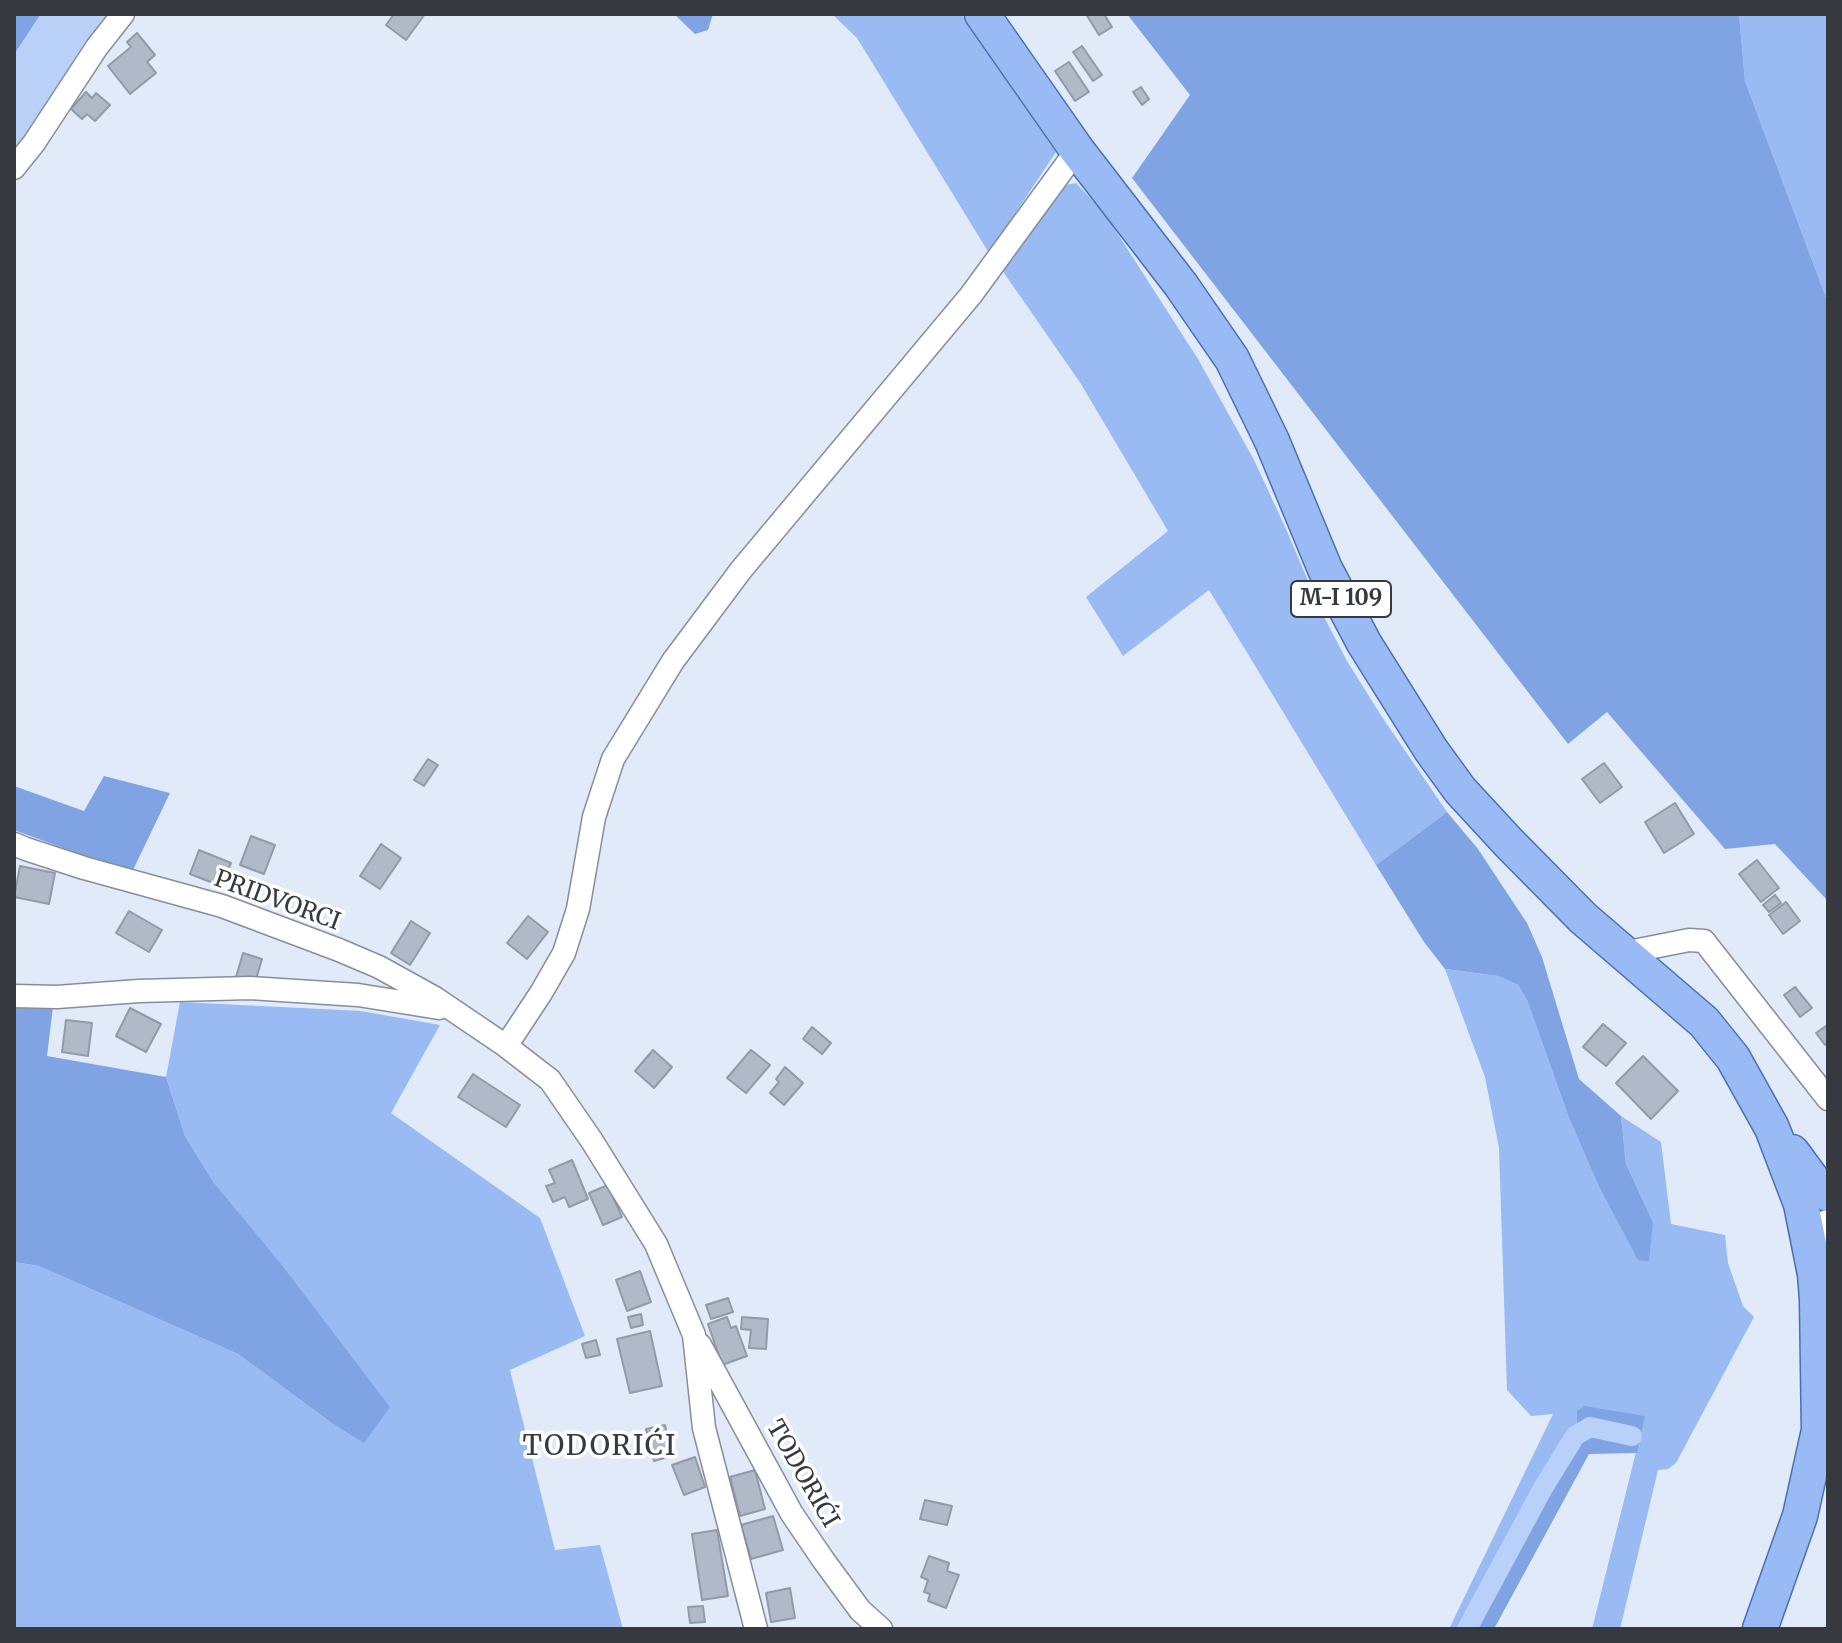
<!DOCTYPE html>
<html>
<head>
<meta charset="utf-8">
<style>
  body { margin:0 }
  #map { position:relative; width:1842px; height:1643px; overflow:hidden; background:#e0eaf9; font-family:Merriweather,serif }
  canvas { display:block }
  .frame { position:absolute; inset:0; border:16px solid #36393f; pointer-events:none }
</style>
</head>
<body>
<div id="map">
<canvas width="1842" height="1643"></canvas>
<div class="frame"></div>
</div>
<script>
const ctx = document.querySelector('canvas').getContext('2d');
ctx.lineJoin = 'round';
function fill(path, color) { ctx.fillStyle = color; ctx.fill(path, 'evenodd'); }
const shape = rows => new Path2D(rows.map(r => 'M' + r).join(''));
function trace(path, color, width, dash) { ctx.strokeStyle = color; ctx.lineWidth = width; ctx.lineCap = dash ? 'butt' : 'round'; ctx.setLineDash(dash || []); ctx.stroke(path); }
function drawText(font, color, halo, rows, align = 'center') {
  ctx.font = font + ' Merriweather,serif'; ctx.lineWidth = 7; ctx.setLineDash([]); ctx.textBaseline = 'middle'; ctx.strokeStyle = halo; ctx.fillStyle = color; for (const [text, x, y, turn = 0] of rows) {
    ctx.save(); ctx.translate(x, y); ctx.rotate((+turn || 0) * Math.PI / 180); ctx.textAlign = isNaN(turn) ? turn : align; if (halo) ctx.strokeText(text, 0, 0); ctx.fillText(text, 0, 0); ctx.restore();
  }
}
fill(shape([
  [832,14,961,14,1056,152,989,253,857,38],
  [1739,14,1828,14,1828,303,1745,81],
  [1076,183,1105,214,1198,359,1254,460,1286,529,1320,609,1347,661,1382,717,1447,812,1376,865,1209,590,1123,656,1086,597,1168,531,1081,384,1002,270,1065,185],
  [1445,969,1498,976,1518,985,1527,1000,1569,1118,1599,1187,1638,1259,1653,1222,1626,1164,1621,1116,1661,1142,1671,1224,1725,1235,1728,1263,1743,1306,1754,1317,1676,1463,1668,1469,1658,1470,1620,1629,1592,1629,1645,1416,1577,1411,1576,1452,1560,1475,1477,1629,1449,1629,1553,1414,1531,1416,1507,1390,1499,1148,1485,1077],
  [180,1002,361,1011,440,1025,391,1113,540,1218,585,1336,510,1370,555,1550,600,1545,623,1629,14,1629,14,1262,39,1266,238,1354,329,1421,214,1183,185,1136,166,1077]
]), '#99baf3');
fill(shape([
  [14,14,41,14,14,55],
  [674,14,713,14,708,30,695,34],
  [1127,14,1739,14,1745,81,1828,303,1828,901,1775,844,1725,849,1607,712,1568,744,1132,178,1190,95],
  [104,776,170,793,133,870,79,854,14,830,14,786,84,811],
  [1447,812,1478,849,1527,923,1542,957,1579,1079,1621,1116,1626,1164,1653,1222,1649,1261,1638,1260,1599,1187,1569,1118,1527,1000,1518,985,1498,976,1445,969,1424,942,1376,865],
  [14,1005,53,1007,47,1056,166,1077,185,1136,214,1183,281,1264,390,1407,364,1443,329,1421,238,1354,39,1266,14,1262],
  [1584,1406,1645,1416,1637,1453,1589,1454,1494,1629,1477,1629,1560,1475,1576,1452,1577,1411]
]), '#80a4e3');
fill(shape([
  [41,14,112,14,14,160,14,55]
]), '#b9d0f8');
trace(shape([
  [1467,1629,1543,1488,1575,1436,1590,1427,1632,1436]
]), '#b9d0f8', 20);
const building = shape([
  [394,14,425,14,406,40,386,25,394,14],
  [1086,14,1104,14,1112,27,1099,35,1086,14],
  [137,33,155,55,147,62,156,73,130,94,108,66,131,47,127,42,137,33],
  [1082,46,1102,75,1093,81,1073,52,1082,46],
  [1069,62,1089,92,1075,101,1055,71,1069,62],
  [1141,87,1149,99,1142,105,1133,92,1141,87],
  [86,92,92,98,96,93,110,105,95,121,87,114,82,119,71,109,86,92],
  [428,759,438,765,424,786,414,780,428,759],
  [1604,763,1622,787,1600,803,1582,779,1604,763],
  [1675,803,1694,834,1664,853,1645,822,1675,803],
  [251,836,275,845,264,874,240,865,251,836],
  [381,844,401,858,380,889,360,876,381,844],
  [199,850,231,863,221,886,190,874,199,850],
  [1757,860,1779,888,1761,902,1739,874,1757,860],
  [20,866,55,873,49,904,14,897,20,866],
  [1775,895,1781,903,1769,912,1763,905,1775,895],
  [1786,902,1800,921,1783,934,1769,915,1786,902],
  [129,911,162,930,149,952,116,933,129,911],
  [528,916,548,932,527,959,507,943,528,916],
  [411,921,430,933,410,965,391,953,411,921],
  [243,953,262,959,255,983,236,977,243,953],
  [1795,987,1812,1008,1800,1017,1784,995,1795,987],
  [130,1008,161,1024,146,1052,116,1036,130,1008],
  [66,1020,92,1023,88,1056,62,1052,66,1020],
  [1603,1024,1626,1043,1606,1066,1583,1047,1603,1024],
  [1826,1026,1828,1029,1828,1043,1825,1045,1816,1033,1826,1026],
  [812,1027,831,1043,822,1054,803,1039,812,1027],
  [653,1050,672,1067,654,1088,635,1071,653,1050],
  [751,1050,770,1065,746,1093,727,1078,751,1050],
  [1643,1056,1678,1091,1651,1119,1616,1083,1643,1056],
  [785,1067,803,1083,784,1105,770,1093,779,1082,776,1079,785,1067],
  [473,1074,520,1105,506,1127,458,1097,473,1074],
  [572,1160,588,1199,569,1207,565,1197,553,1202,546,1186,555,1183,549,1170,572,1160],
  [608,1185,622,1217,603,1225,589,1193,608,1185],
  [640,1271,651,1302,627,1311,616,1280,640,1271],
  [728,1298,733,1312,711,1319,706,1305,728,1298],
  [641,1314,643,1325,631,1328,628,1317,641,1314],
  [727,1317,731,1328,736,1326,747,1356,722,1365,708,1324,727,1317],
  [742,1317,768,1319,766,1349,749,1348,751,1330,741,1329,742,1317],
  [650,1331,662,1386,630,1393,617,1339,650,1331],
  [596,1340,600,1355,586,1358,582,1344,596,1340],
  [665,1425,672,1456,654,1461,646,1429,665,1425],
  [695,1457,705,1487,684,1495,672,1465,695,1457],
  [755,1470,765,1509,740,1516,730,1477,755,1470],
  [925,1500,952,1506,947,1525,920,1519,925,1500],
  [773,1516,783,1550,751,1559,741,1525,773,1516],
  [717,1530,728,1596,702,1600,692,1534,717,1530],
  [929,1556,949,1563,947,1571,959,1575,946,1608,928,1601,930,1594,924,1592,928,1580,921,1577,929,1556],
  [790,1588,795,1618,771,1622,766,1593,790,1588],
  [703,1606,705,1622,690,1623,688,1607,703,1606]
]);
fill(building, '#b0b9c8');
trace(building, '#919aa8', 2);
const minor = shape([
  [14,168,34,143,97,47,123,14],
  [14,844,26,849,84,868,222,906,339,950,379,967,435,998,506,1046,550,1080,592,1141,656,1244,694,1335,704,1428,756,1629],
  [1623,953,1689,940,1704,941,1828,1099],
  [14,996,57,997,139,991,250,988,358,995,439,1008],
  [506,1046,541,993,564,953,578,909,594,817,613,759,673,661,741,570,971,295,1077,150],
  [700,1345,792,1514,824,1561,860,1610,881,1629]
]);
const secondary = shape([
  [1828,1226,1816,1231,1808,1239,1817,1248,1828,1251]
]);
const primary = shape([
  [982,14,1077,150,1181,285,1232,359,1272,441,1325,569,1364,643,1431,750,1460,790,1508,842,1583,918,1704,1022,1733,1058,1772,1128,1801,1204,1815,1274,1817,1299,1819,1432],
  [1792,1152,1817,1186,1828,1194],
  [1760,1629,1800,1516,1823,1412]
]);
trace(minor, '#868e9d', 25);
trace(secondary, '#868e9d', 35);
trace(primary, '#4a6fb1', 37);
trace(minor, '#fff', 22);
trace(secondary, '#fff', 32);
trace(primary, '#99baf5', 34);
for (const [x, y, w] of [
  [1341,599,100]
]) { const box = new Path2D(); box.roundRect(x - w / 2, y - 18, w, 36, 6); ctx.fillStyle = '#fff'; ctx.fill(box); trace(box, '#36393f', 2); }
drawText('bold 22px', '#36393f', null, [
  ["M-I 109",1341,599]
]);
drawText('24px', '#36393f', '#fff', [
  ["PRIDVORCI",277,901,20],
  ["TODORIĆI",802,1474,60]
]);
ctx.letterSpacing = '2px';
drawText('28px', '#36393f', '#fff', [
  ["TODORIĆI",600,1447]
]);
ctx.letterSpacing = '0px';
</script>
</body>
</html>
